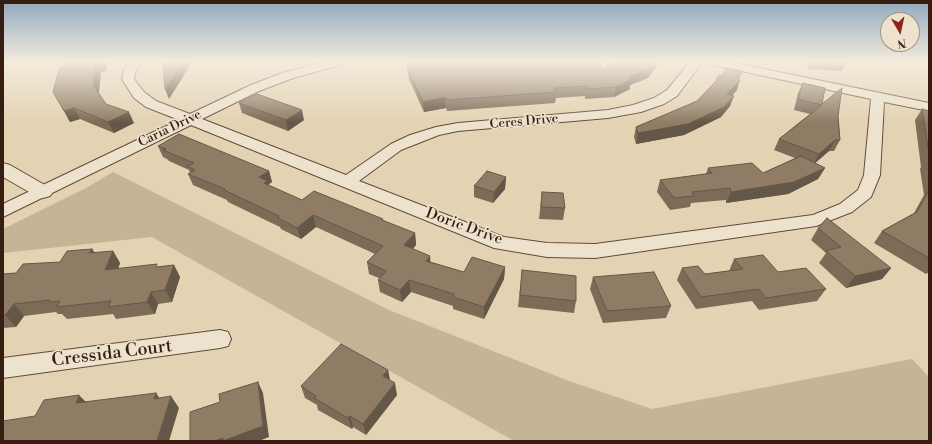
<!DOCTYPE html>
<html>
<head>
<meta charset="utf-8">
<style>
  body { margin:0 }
  #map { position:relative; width:932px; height:444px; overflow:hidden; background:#e4d3b3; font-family:"Libre Bodoni",serif }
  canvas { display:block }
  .frame { position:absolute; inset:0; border:4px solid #361e10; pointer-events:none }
  .north { position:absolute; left:880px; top:12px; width:40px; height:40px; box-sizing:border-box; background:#ede2ce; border:1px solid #a49482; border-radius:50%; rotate:171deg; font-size:11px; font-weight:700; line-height:16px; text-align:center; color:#361e10 }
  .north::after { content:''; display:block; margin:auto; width:14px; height:18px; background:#8f2418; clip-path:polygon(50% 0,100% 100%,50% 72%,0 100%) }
</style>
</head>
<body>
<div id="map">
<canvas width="932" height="444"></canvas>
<div class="frame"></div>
<div class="north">N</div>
</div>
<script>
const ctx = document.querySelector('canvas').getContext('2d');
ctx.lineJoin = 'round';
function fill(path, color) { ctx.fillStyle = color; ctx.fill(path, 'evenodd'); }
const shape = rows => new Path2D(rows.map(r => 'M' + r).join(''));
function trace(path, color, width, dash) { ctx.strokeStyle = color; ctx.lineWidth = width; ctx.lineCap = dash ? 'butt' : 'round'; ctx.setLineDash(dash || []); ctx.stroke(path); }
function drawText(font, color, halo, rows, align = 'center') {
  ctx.font = font + ' "Libre Bodoni",serif'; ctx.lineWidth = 3.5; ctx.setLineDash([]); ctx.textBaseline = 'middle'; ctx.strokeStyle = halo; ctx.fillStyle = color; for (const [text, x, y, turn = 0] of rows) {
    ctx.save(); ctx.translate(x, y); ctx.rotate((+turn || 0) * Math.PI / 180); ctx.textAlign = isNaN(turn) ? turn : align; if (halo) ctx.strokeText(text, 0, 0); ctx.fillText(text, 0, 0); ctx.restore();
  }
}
fill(shape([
  [113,172,389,310,569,381,652,409,912,359,929,377,929,441,514,441,152,237,3,253,3,229,86,188]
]), '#c6b497');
const minor = shape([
  [131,61,143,61,136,70,134,79,144,92,156,101,190,114,251,85,285,72,330,61,349,61,347,63,293,78,259,91,202,119,346,175,391,144,410,135,436,127,458,123,608,110,633,105,654,98,667,90,691,61,703,61,677,96,664,104,641,112,608,118,458,131,439,135,401,150,359,181,504,237,547,243,595,244,813,215,840,204,858,190,864,175,871,99,709,64,703,61,725,61,929,103,929,111,884,102,880,175,871,197,852,212,816,226,595,258,547,257,494,248,191,125,3,217,3,204,179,120,146,107,134,98,122,79,124,69,131,61],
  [220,330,228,332,231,339,228,346,220,348,3,378,3,358,220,330]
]);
const tertiary = shape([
  [3,163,10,165,50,188,53,192,50,196,43,198,36,196,3,177,3,163]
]);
trace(minor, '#624b39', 2);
trace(tertiary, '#624b39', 2);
fill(minor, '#ede2ce');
fill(tertiary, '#ede2ce');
fill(shape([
  [406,61,598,61,604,70,658,61,657,65,648,78,630,85,630,89,614,97,585,99,585,96,556,98,555,103,447,111,446,108,424,112,409,79],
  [803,61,847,61,842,71,809,69],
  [59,70,106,71,101,72,99,93,106,104,134,123,114,133,80,119,70,122,64,111],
  [739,79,737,90,732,95,730,106,721,117,684,135,636,144,634,137,636,127,697,101],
  [803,83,822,104,838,116,840,140,834,151,829,151,815,163,825,168,818,179,788,194,726,203,726,200,691,203,690,207,670,210,657,192,660,180,706,174,708,168,763,173,795,158,774,150,779,139,810,114,794,110,798,93],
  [239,103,304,120,288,131,242,113],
  [922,109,929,111,929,272,926,274,874,243,882,231,914,213,924,195,920,169,921,167,915,120],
  [158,146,269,171,272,182,269,184,269,186,302,200,383,221,415,233,416,245,413,249,431,262,464,272,505,267,504,279,484,319,453,309,453,306,411,292,402,302,380,292,378,280,379,278,369,274,367,262,375,254,316,227,301,239,281,229,280,227,228,202,227,200,193,185,188,174,190,173,189,170,169,161,167,159,163,157],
  [506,177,505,189,493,203,474,197,474,186],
  [542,192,565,208,563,220,539,219],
  [818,228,891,268,882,279,846,288,819,263,826,253,811,240],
  [92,249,95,253,113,251,120,263,118,269,158,267,174,265,180,277,172,302,158,304,155,314,116,319,113,314,67,319,62,314,58,314,56,312,24,316,16,327,3,328,3,274,16,273,60,262],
  [734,259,778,272,826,289,817,301,759,310,752,301,696,309,677,280,682,268,705,274,729,271],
  [522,270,576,301,574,313,518,307],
  [593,277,671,306,666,318,603,323,590,289],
  [388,370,390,380,397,395,366,435,353,427,352,429,318,410,317,405,305,398,301,386]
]), '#7c6b57');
fill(shape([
  [101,61,108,61,106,71,101,72,98,95,93,85,96,62],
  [184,61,193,61,169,99,165,89],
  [656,61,658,61,657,65,648,78,630,85,630,89,614,97,616,87,628,77],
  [742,71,737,83,740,80,737,90,724,104,727,94],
  [734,96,730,106,721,117,684,135,636,144,638,133],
  [445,97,446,108,424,112,423,102],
  [74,108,80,119,70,122,64,111],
  [302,110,304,120,288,131,286,120],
  [129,112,134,123,114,133,108,122],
  [835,140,829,151,813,165,819,154],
  [825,168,818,179,788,194,726,203,731,192],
  [269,171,272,182,269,184,271,192,259,177],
  [506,177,505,189,493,203,494,192],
  [313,215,316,227,301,239,297,228],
  [415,233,416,245,405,257,404,245],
  [92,249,100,260,89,253],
  [113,251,120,263,113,282,105,270],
  [430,256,431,268,426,261],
  [174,265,180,277,172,302,165,290],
  [505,267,504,279,484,319,484,307],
  [891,268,882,279,846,288,855,276],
  [409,280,411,292,402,302,400,290],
  [151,292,158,304,155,314,147,302],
  [14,304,24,316,16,327,5,315],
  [388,370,390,382,383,376],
  [258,382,263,393,269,437,259,441,214,441],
  [395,383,397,395,366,435,363,424],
  [156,393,164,405,154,399],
  [79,395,90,406,76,403],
  [171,396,179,408,169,441,157,441],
  [350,416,353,427,352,429,348,418]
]), '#655747');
const building = shape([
  [68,61,101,61,96,62,93,85,106,104,129,112,108,122,74,108,64,111,53,92,59,70,68,61],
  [163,61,184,61,165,89,163,62,163,61],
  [407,61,598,61,604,70,613,61,656,61,650,68,628,77,632,79,616,87,586,89,588,87,587,86,554,88,556,92,447,100,445,97,423,102,408,69,407,61],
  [726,68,742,71,738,79,740,80,727,94,734,96,724,107,688,124,638,133,636,127,697,101,715,82,719,75,722,76,726,68],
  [803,83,825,88,822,104,842,88,838,116,840,140,835,140,819,154,779,139,822,105,798,99,803,83],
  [257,94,302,110,286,120,239,103,257,94],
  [922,109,929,111,929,154,922,109],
  [179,134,269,171,259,177,268,181,264,183,302,200,314,191,383,219,382,220,415,233,404,245,430,256,426,261,464,272,472,257,505,267,484,307,453,297,454,294,409,280,400,290,378,280,386,271,367,262,383,246,313,215,297,228,278,218,279,216,224,190,225,189,188,174,195,170,187,166,194,163,163,150,166,149,158,146,179,134],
  [801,156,825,168,794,182,731,192,730,188,692,192,694,196,674,198,660,180,712,173,708,168,752,163,763,173,801,156],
  [487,171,506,177,494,192,474,186,487,171],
  [929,190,929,258,882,231,917,212,929,190],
  [542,192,563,193,565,208,541,207,542,192],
  [827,218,891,268,855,276,826,251,841,247,818,228,827,218],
  [92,249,89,253,113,251,105,270,157,264,156,267,174,265,165,290,151,292,147,302,108,307,111,301,57,307,60,301,48,302,50,300,14,304,5,315,3,315,3,274,16,273,23,264,60,262,67,251,92,249],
  [763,255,778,272,806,268,826,289,766,298,759,289,701,297,682,268,698,266,705,274,743,269,734,259,763,255],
  [522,270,576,276,576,301,520,295,522,270],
  [654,272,671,306,607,311,593,277,654,272],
  [341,344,388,370,383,376,395,383,363,424,350,416,348,418,314,398,316,396,301,386,341,344],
  [258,382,263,426,223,441,223,438,214,441,190,441,190,412,220,402,219,394,258,382],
  [156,393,154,399,171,396,157,441,3,441,3,421,35,416,44,400,79,395,76,403,156,393]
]);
fill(building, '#907c65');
trace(building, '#655747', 1);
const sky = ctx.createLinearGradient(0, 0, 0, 123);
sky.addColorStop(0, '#8fa8bd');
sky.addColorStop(0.5, '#f3ebdd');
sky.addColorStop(1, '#f3ebdd00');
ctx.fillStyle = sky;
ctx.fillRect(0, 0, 932, 123);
drawText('13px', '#361e10', '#ede2ce', [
  ["Ceres Drive",524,122,-5],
  ["Caria Drive",170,129,-26]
]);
drawText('15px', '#361e10', '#ede2ce', [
  ["Doric Drive",464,227,20]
]);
drawText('18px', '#361e10', '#ede2ce', [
  ["Cressida Court",112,354,-7]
]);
</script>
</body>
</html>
